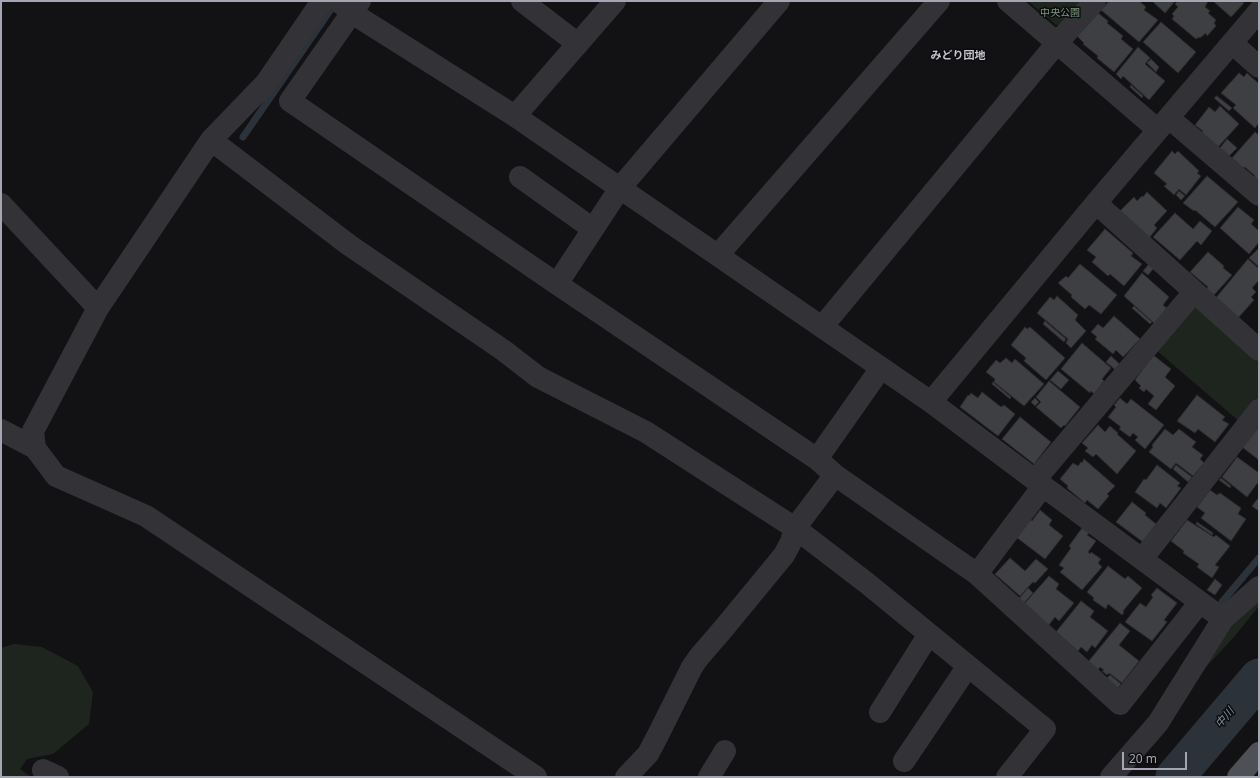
<!DOCTYPE html>
<html>
<head>
<meta charset="utf-8">
<style>
  body { margin:0 }
  #map { position:relative; width:1260px; height:778px; overflow:hidden; background:#121113; font-family:"Noto Sans",sans-serif }
  canvas { display:block }
  .frame { position:absolute; inset:0; border:2px solid #a4a7b2; pointer-events:none }
  .scale { position:absolute; left:1122px; top:752px; width:65px; height:18px; box-sizing:border-box; border:2px solid #a4a7b2; border-top:0; padding-left:5px; font-size:12px; line-height:14px; white-space:nowrap; color:#a4a7b2; -webkit-text-stroke:3px #0d0c0e; paint-order:stroke }
</style>
</head>
<body>
<div id="map">
<canvas width="1260" height="778"></canvas>
<div class="frame"></div>
<div class="scale">20 m</div>
</div>
<script>
const ctx = document.querySelector('canvas').getContext('2d');
ctx.lineJoin = 'round';
function fill(path, color) { ctx.fillStyle = color; ctx.fill(path, 'evenodd'); }
const shape = rows => new Path2D(rows.map(r => 'M' + r).join(''));
function trace(path, color, width, dash) { ctx.strokeStyle = color; ctx.lineWidth = width; ctx.lineCap = dash ? 'butt' : 'round'; ctx.setLineDash(dash || []); ctx.stroke(path); }
function drawText(font, color, halo, rows, align = 'center') {
  ctx.font = font + ' "Noto Sans","Noto Sans JP",sans-serif'; ctx.lineWidth = 3; ctx.setLineDash([]); ctx.textBaseline = 'middle'; ctx.strokeStyle = halo; ctx.fillStyle = color; for (const [text, x, y, turn = 0] of rows) {
    ctx.save(); ctx.translate(x, y); ctx.rotate((+turn || 0) * Math.PI / 180); ctx.textAlign = isNaN(turn) ? turn : align; if (halo) ctx.strokeText(text, 0, 0); ctx.fillText(text, 0, 0); ctx.restore();
  }
}
fill(shape([
  [1028,1,1088,1,1068,24,1056,25],
  [1192,308,1202,308,1259,359,1259,397,1240,422,1156,350],
  [1259,595,1259,606,1234,637,1194,680,1211,649],
  [14,644,42,647,78,666,93,692,89,724,53,754,27,759,20,769,31,777,1,777,1,648]
]), '#1e251f');
trace(shape([
  [243,137,336,2],
  [1222,602,1259,558]
]), '#2c323a', 7);
trace(shape([
  [1175,777,1259,678]
]), '#2c323a', 39);
const building = shape([
  [1109,1,1139,1,1146,7,1144,10,1158,20,1139,42,1101,10,1109,1],
  [1152,1,1175,1,1165,13,1152,1],
  [1178,1,1208,1,1205,7,1210,11,1208,13,1216,20,1214,23,1216,26,1207,36,1206,33,1200,38,1199,37,1196,39,1172,19,1174,16,1172,14,1178,7,1175,4,1178,1],
  [1213,1,1241,1,1244,3,1231,17,1213,1],
  [1097,12,1108,21,1107,23,1123,36,1121,39,1133,49,1114,72,1097,58,1098,56,1083,44,1084,43,1077,36,1097,12],
  [1161,22,1196,52,1178,73,1143,42,1161,22],
  [1138,47,1150,58,1145,64,1165,81,1149,100,1123,76,1121,79,1116,74,1138,47],
  [1151,59,1159,67,1156,72,1147,63,1151,59],
  [1239,73,1244,77,1247,73,1259,84,1259,123,1255,128,1233,108,1236,105,1221,93,1239,73],
  [1131,85,1143,96,1142,98,1130,87,1131,85],
  [1217,96,1232,108,1229,111,1214,98,1217,96],
  [1220,106,1239,124,1218,147,1201,133,1203,131,1195,125,1209,107,1215,112,1220,106],
  [1255,132,1259,135,1259,183,1254,178,1255,176,1245,167,1243,168,1232,158,1255,132],
  [1227,139,1237,148,1229,156,1220,148,1227,139],
  [1172,151,1175,154,1178,151,1199,171,1197,173,1201,176,1186,195,1179,189,1174,195,1164,186,1167,184,1154,173,1172,151],
  [1207,176,1238,202,1215,227,1195,210,1194,211,1183,203,1207,176],
  [1179,191,1185,196,1181,200,1176,195,1179,191],
  [1147,192,1167,211,1154,225,1157,228,1149,238,1119,212,1134,197,1137,201,1142,196,1143,197,1147,192],
  [1238,207,1254,220,1251,224,1259,231,1259,242,1249,254,1220,228,1238,207],
  [1175,213,1193,229,1200,221,1212,231,1201,245,1197,241,1180,260,1153,237,1175,213],
  [1105,229,1133,253,1131,256,1142,264,1124,286,1110,274,1108,276,1092,262,1096,257,1087,250,1105,229],
  [1259,248,1259,267,1249,258,1259,248],
  [1208,252,1224,266,1223,268,1232,275,1214,295,1206,289,1208,287,1190,272,1208,252],
  [1248,259,1259,269,1259,280,1252,288,1256,292,1251,297,1254,300,1238,318,1215,299,1248,259],
  [1080,264,1117,295,1101,314,1089,305,1085,309,1071,297,1072,295,1058,283,1066,276,1068,278,1080,264],
  [1149,264,1154,268,1148,275,1143,271,1149,264],
  [1142,273,1169,297,1163,305,1168,309,1155,324,1124,296,1142,273],
  [1057,296,1078,315,1075,320,1086,331,1071,348,1066,343,1068,339,1037,313,1050,297,1054,300,1057,296],
  [1134,306,1152,322,1150,324,1132,308,1134,306],
  [1114,316,1140,339,1123,357,1116,350,1113,354,1095,339,1097,337,1091,332,1098,324,1103,328,1114,316],
  [1045,321,1066,339,1064,342,1043,324,1045,321],
  [1025,327,1027,329,1030,327,1065,358,1046,380,1024,361,1026,358,1011,345,1025,327],
  [1082,343,1111,368,1102,379,1104,381,1094,394,1091,391,1090,393,1061,369,1082,343],
  [1153,355,1171,369,1165,377,1175,386,1156,410,1148,404,1154,396,1146,389,1144,392,1139,388,1141,386,1135,380,1153,355],
  [1111,356,1123,367,1118,372,1106,362,1111,356],
  [1006,358,1012,363,1015,359,1044,384,1024,406,994,382,995,379,986,372,996,360,1000,363,1006,358],
  [1058,371,1069,380,1061,389,1050,380,1058,371],
  [1049,381,1080,407,1065,426,1064,425,1061,428,1036,407,1041,402,1036,397,1049,381],
  [993,382,1011,397,1010,399,992,384,993,382],
  [982,392,1001,407,1004,405,1015,414,998,436,960,407,968,395,969,396,971,393,978,398,982,392],
  [1197,395,1225,417,1222,420,1229,424,1215,442,1198,429,1195,433,1177,421,1197,395],
  [1035,398,1039,402,1035,406,1031,402,1035,398],
  [1120,398,1127,404,1131,399,1164,425,1145,449,1135,440,1138,437,1133,433,1130,437,1119,429,1121,427,1108,417,1116,407,1114,405,1120,398],
  [1020,417,1051,442,1034,464,1002,439,1020,417],
  [1098,425,1105,432,1110,426,1118,433,1117,434,1136,451,1117,474,1096,454,1093,457,1085,451,1088,448,1082,443,1098,425],
  [1259,426,1259,460,1242,447,1259,426],
  [1165,429,1173,435,1179,429,1196,442,1192,447,1203,455,1200,459,1204,463,1193,476,1176,463,1171,469,1149,452,1153,447,1152,445,1165,429],
  [1237,457,1259,473,1259,481,1247,497,1222,477,1237,457],
  [1084,459,1115,486,1107,494,1109,496,1098,509,1087,500,1085,503,1067,488,1068,486,1060,479,1073,463,1078,466,1081,462,1082,463,1084,459],
  [1157,465,1180,483,1177,486,1181,488,1166,508,1160,503,1157,508,1135,492,1144,479,1146,480,1157,465],
  [1176,465,1192,477,1188,482,1173,469,1176,465],
  [1221,478,1231,486,1230,488,1219,480,1221,478],
  [1210,490,1217,495,1220,493,1241,508,1238,514,1246,519,1231,541,1201,518,1205,513,1197,507,1210,490],
  [1259,497,1259,508,1257,510,1252,506,1259,497],
  [1132,502,1146,513,1145,515,1156,524,1143,542,1116,522,1132,502],
  [1040,510,1052,520,1049,525,1063,536,1045,559,1016,537,1029,519,1032,521,1040,510],
  [1187,520,1214,537,1216,535,1230,546,1215,565,1219,567,1212,578,1197,567,1199,564,1183,553,1184,551,1171,541,1187,520],
  [1197,522,1213,533,1212,535,1196,524,1197,522],
  [1082,528,1089,533,1087,535,1096,541,1088,552,1090,554,1091,552,1101,559,1098,563,1102,567,1082,590,1060,572,1064,568,1059,565,1071,548,1069,546,1082,528],
  [1010,558,1025,571,1036,559,1048,569,1035,583,1033,582,1020,596,995,574,1010,558],
  [1108,566,1125,579,1128,576,1142,588,1123,611,1124,612,1122,615,1108,604,1106,609,1093,600,1094,598,1087,592,1108,566],
  [1049,576,1059,584,1056,589,1074,603,1059,621,1055,617,1048,626,1025,603,1049,576],
  [1215,579,1222,585,1215,595,1207,590,1215,579],
  [1028,588,1033,593,1022,605,1017,601,1028,588],
  [1157,588,1177,603,1164,620,1167,622,1152,641,1125,622,1140,603,1146,607,1153,597,1151,595,1157,588],
  [1081,601,1094,611,1090,617,1108,631,1095,648,1092,645,1087,652,1081,647,1078,651,1056,632,1081,601],
  [1120,623,1130,631,1119,645,1139,661,1122,683,1109,673,1107,675,1102,671,1104,670,1100,667,1098,670,1088,662,1120,623],
  [1110,675,1121,684,1118,688,1106,679,1110,675]
]);
fill(building, '#3e3f43');
trace(building, '#2c2c2f', 1);
trace(shape([
  [338,1,352,13,515,116,931,402,1096,203,1259,11],
  [360,1,290,101,557,284,817,459,835,475,977,574,1120,704,1200,602],
  [522,1,578,44],
  [1008,1,1158,130],
  [1232,43,1259,67],
  [515,116,615,1],
  [1169,118,1259,195],
  [211,140,349,245,503,350,538,377,646,432,795,528,868,584,1045,729,1007,777],
  [520,177,593,229],
  [1096,203,1259,350],
  [1,204,98,308],
  [718,255,939,1],
  [557,284,620,188,779,1],
  [822,327,1057,43,1095,1],
  [931,402,1043,486,1223,619],
  [1,430,35,448,56,476,146,516,536,777],
  [35,448,33,431,98,308,211,140,266,83,322,1],
  [817,459,881,368],
  [1035,480,1194,292],
  [1142,559,1259,410],
  [977,574,1043,486],
  [880,712,929,634],
  [904,761,968,666],
  [43,770,58,777],
  [626,777,648,754,657,737,692,667,699,657,724,628,784,555,791,542,795,528,835,475],
  [709,777,725,751],
  [1111,777,1158,723,1223,619,1259,587]
]), '#333337', 22);
trace(shape([
  [1238,777,1259,753]
]), '#4f5056', 22);
drawText('10px', '#7d9b82', '#0d0c0e', [
  ["中央公園",1060,13]
]);
drawText('bold 11px', '#c5c6ce', '#0d0c0e', [
  ["みどり団地",958,56]
]);
drawText('italic 11px', '#7e91aa', '#0d0c0e', [
  ["中川",1225,718,-50]
]);
</script>
</body>
</html>
